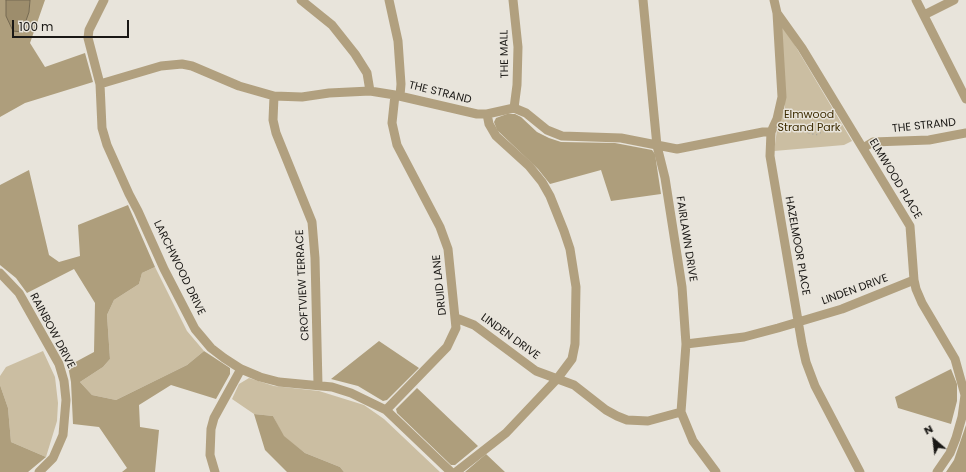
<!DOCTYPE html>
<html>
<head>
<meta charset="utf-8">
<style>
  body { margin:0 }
  #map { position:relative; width:966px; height:472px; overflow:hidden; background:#e8e4db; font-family:Poppins,sans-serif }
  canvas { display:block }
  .north { position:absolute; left:914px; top:420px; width:40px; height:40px; -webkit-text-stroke:3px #e8e4db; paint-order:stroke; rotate:332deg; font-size:11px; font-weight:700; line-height:16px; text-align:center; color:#1a1815 }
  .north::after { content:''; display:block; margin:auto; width:14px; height:18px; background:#1a1815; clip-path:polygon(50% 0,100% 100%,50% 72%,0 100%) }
  .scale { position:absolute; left:12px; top:20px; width:117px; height:18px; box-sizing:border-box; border:2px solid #1a1815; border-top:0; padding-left:5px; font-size:12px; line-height:14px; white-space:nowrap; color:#1a1815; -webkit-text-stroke:3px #e8e4db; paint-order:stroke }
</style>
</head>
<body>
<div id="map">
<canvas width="966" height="472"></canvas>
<div class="north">N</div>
<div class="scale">100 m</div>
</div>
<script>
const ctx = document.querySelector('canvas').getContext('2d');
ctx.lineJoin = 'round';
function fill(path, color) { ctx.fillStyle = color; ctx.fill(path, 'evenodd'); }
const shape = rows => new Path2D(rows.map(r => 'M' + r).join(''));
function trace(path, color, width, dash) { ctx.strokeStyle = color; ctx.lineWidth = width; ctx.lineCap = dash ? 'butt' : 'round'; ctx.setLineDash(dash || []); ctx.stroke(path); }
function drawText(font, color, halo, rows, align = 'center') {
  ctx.font = font + ' Poppins,sans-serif'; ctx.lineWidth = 3; ctx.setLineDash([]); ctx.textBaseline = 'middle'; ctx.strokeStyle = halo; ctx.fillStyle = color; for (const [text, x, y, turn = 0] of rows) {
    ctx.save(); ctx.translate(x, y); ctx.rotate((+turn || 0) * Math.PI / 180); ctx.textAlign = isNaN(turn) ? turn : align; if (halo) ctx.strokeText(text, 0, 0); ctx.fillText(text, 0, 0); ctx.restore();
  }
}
fill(shape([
  [781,27,784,27,852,141,844,145,774,151,777,130,785,107],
  [155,267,187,331,204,351,187,365,116,400,92,395,80,382,103,367,110,359,107,315,114,300,139,284,142,273],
  [43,351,55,377,58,403,57,421,46,457,11,442,8,408,0,385,0,376,6,367],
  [249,378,274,386,319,391,364,405,384,419,440,472,344,472,340,467,305,453,283,436,273,416,254,414,232,399,239,384]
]), '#cbbea2');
fill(shape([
  [0,0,6,0,6,16,29,12,30,0,45,0,30,43,45,67,85,53,93,82,25,103,0,117],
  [507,114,515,114,521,117,537,132,549,138,561,142,615,143,652,150,655,154,661,194,611,201,601,170,550,184,538,169,497,130,494,122,496,118],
  [29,170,49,255,59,262,80,256,78,225,128,205,155,267,142,273,139,284,114,300,107,315,110,359,103,367,80,382,92,395,116,400,187,365,204,351,230,368,230,374,216,399,171,385,139,405,140,427,159,430,155,472,122,472,127,468,99,427,73,424,71,382,68,366,94,352,95,303,74,269,27,293,16,278,0,265,0,185],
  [379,341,419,368,387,400,383,401,358,386,331,379],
  [951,369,957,384,957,401,951,424,898,408,895,397],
  [0,385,8,408,11,442,46,457,28,472,0,472],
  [417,388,478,446,455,465,451,465,397,413,396,409],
  [254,414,273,416,284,436,305,453,340,467,344,472,287,472,265,450],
  [966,425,966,472,946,472,954,460],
  [486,454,505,472,465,472]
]), '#ae9e7c');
const water = shape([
  [6,0,30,0,29,12,22,32,13,31,6,16,6,0]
]);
fill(water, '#9d8d6c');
trace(water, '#766a52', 1);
trace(shape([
  [783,124,801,127,808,133,816,135,838,123]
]), '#a9a69f', 1.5, [1, 3]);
trace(shape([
  [104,0,89,30,88,38,100,84,102,128,107,145,129,194,138,211,164,269,195,329,211,348,224,358,241,369,260,377,279,382,332,387,351,393,386,410,451,472],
  [301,0,332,25,355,54,367,73,370,91],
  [389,0,398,41,401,84,400,96],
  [513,0,518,47,517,85,514,108],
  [643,0,657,146,665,178,682,287,686,344,681,412,693,441,716,472],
  [774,0,777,13,802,48,910,226,914,280,916,289,922,303,955,359,965,395,962,417,956,438,950,453,937,472],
  [916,0,966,99],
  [777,13,782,97,777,119,771,132,770,156,802,344,806,362,815,386,860,472],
  [924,15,954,0],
  [100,84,161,66,182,64,192,66,239,86,274,96,302,97,329,93,370,91,395,95,477,114,487,114,514,108,526,113,547,130,562,136,621,138,677,149,763,132,771,132],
  [274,96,273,120,276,133,312,222,315,258,318,385],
  [863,148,873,142,929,140,966,133],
  [0,273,19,293,59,364,64,381,66,400,63,435,53,458,39,472],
  [456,318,474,325,536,371,574,385,606,410,617,416,627,420,648,421,681,412],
  [686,344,744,337,778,328,842,309,914,280],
  [386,410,447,347,456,328,448,249,440,227,397,145,392,123,395,95],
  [215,472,210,455,211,429,214,418,241,369],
  [456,472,506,433,557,379,572,359,575,344,576,287,570,249,564,231,550,196,542,182,529,166,496,136,489,124,487,114]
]), '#b1a07f', 9);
drawText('11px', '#1a1815', '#e8e4db', [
  ["THE MALL",505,54,-91],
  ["THE STRAND",440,93,14],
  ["THE STRAND",924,126,-6],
  ["ELMWOOD PLACE",895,179,59],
  ["FAIRLAWN DRIVE",686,239,81],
  ["HAZELMOOR PLACE",797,246,80],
  ["LARCHWOOD DRIVE",179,268,64],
  ["CROFTVIEW TERRACE",303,285,-93],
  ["DRUID LANE",440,285,-96],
  ["LINDEN DRIVE",855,290,-20],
  ["RAINBOW DRIVE",52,331,62],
  ["LINDEN DRIVE",510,337,36]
]);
drawText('11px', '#3c2b00', '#e8e4db', [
  ["Elmwood",809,115],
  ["Strand Park",809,128]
]);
</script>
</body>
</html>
